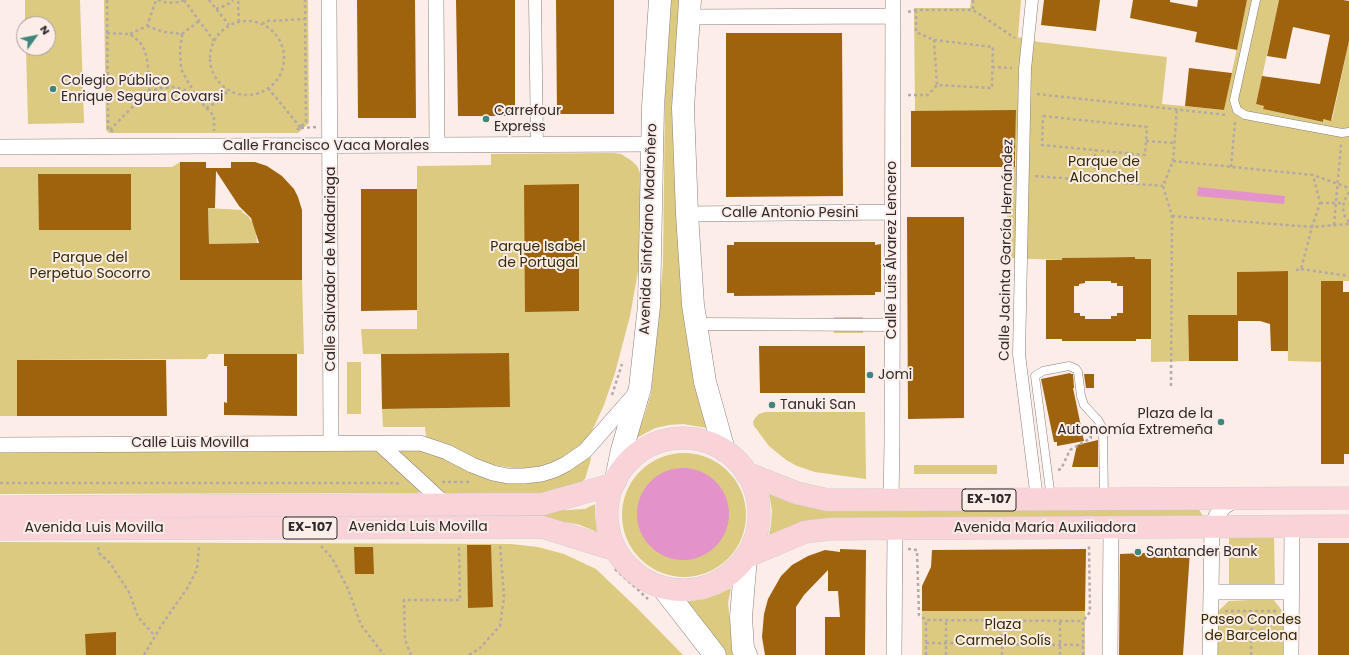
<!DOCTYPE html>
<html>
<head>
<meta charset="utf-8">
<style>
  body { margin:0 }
  #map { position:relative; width:1349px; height:655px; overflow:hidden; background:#fcede9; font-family:Poppins,sans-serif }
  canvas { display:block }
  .north { position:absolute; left:16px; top:16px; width:40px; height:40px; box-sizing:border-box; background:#fcede9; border:1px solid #aa9f9c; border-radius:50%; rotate:57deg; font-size:11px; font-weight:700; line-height:16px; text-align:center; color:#2f2a28 }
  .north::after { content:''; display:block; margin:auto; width:14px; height:18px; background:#40867d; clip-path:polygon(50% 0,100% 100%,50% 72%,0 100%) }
</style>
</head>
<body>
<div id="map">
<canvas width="1349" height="655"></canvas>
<div class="north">N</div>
</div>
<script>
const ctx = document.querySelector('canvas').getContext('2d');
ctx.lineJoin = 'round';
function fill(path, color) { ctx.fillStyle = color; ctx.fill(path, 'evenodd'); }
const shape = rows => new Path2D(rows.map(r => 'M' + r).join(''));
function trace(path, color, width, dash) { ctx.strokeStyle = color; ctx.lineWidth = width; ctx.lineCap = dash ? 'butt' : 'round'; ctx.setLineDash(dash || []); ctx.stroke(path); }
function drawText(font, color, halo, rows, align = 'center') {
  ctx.font = font + ' Poppins,sans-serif'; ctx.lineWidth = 4; ctx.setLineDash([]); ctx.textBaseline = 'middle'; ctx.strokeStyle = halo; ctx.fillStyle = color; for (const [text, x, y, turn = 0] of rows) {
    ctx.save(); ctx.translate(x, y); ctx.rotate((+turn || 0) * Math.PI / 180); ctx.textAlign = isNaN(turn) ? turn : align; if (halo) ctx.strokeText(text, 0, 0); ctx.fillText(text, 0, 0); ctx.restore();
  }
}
fill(shape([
  [25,0,80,0,84,123,28,124,26,48,48,48,48,24,25,24],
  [104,0,308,0,309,123,298,133,109,133,106,130],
  [670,0,682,0,707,428,683,424,669,425,655,428,633,440,644,417,651,394,663,265,665,95],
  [971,0,1021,0,1018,37,1039,42,1167,57,1162,104,1224,110,1247,0,1279,0,1256,104,1264,106,1263,109,1322,122,1323,119,1332,120,1349,41,1349,281,1321,281,1322,362,1288,361,1287,271,1237,272,1237,293,1239,315,1217,315,1217,319,1188,315,1189,361,1151,362,1151,259,1135,259,1135,257,1062,258,1062,260,1007,258,1007,167,1016,166,1016,111,915,111,914,8,970,8],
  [614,153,621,154,632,161,637,166,640,173,641,218,639,266,630,316,615,373,604,405,592,431,586,440,578,448,565,457,545,466,526,470,487,464,443,443,426,437,425,427,383,427,382,409,509,407,509,353,363,354,361,329,417,329,417,166,491,165,491,154],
  [180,162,180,280,302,280,304,354,209,354,206,359,18,360,17,416,0,416,0,167,172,167],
  [208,208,242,210,242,212,248,216,252,222,255,223,257,243,209,244],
  [834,317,863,317,863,333,834,333],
  [347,362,361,362,361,414,347,414],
  [765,412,865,412,866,479,815,472,797,466,786,460,769,446,754,426,753,422,755,418,759,414],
  [0,449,377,450,422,490,418,493,0,494],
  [419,449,493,477,590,456,591,459,585,479,576,487,549,496,445,497,401,453,401,450],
  '622 515a62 62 0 1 1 124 0a62 62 0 1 1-124 0Z',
  [914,465,997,465,997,474,914,474],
  [768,489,1198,508,1203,516,838,519,768,540,771,525,772,510],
  [595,504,595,515,597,532,580,525,565,522,550,521,0,522,0,513,550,511,585,509],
  [1229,534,1274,534,1275,587,1229,587],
  [0,542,511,544,538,547,564,554,596,569,637,608,683,655,0,655],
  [731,588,728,603,730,623,732,642,736,655,723,655,683,602,705,599,719,594],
  [1273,599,1287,617,1286,655,1214,655,1214,615,1229,601],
  [1043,610,1085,611,1085,655,922,655,922,611]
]), '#dbca80');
fill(shape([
  [1198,187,1285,196,1284,204,1197,196],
  '637 514a46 46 0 1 1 92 0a46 46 0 1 1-92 0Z'
]), '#e393c9');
fill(shape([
  [357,0,415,0,416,118,358,118],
  [456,0,515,0,515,116,458,116],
  [556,0,614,0,614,114,557,114],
  [1044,0,1100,0,1096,31,1041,25],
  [1133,0,1170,0,1170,2,1197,7,1198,0,1247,0,1237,50,1195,42,1197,32,1130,18],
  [1279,0,1343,0,1349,1,1349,41,1331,121,1323,119,1323,122,1263,109,1264,106,1256,104,1262,76,1320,84,1330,35,1293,27,1286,59,1267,56],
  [726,33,842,33,843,196,726,197],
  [1189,68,1232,73,1224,110,1185,106],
  [1016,110,1015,167,911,167,911,111],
  [180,162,206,162,206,168,231,168,231,162,255,162,267,166,282,176,294,189,298,197,302,210,302,280,180,280],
  [216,171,239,206,251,218,259,243,209,244,208,208,215,208],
  [38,174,131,174,131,230,39,230],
  [579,184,579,311,525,312,524,185],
  [361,189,417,189,417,310,361,311],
  [907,217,964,217,964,418,908,419],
  [734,242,875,242,875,245,881,244,881,292,875,292,875,295,734,296,734,293,727,293,727,245,734,245],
  [1135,257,1135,259,1151,259,1151,339,1136,339,1136,341,1062,341,1062,339,1046,339,1046,260,1062,260,1062,258],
  [1085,281,1111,281,1111,283,1117,283,1117,286,1123,286,1123,313,1117,313,1117,316,1111,316,1111,319,1085,319,1085,316,1080,316,1080,313,1074,313,1074,286,1079,286,1079,284,1085,283],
  [1288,271,1288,351,1271,351,1270,324,1260,321,1238,321,1238,361,1189,361,1188,315,1237,315,1237,272],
  [1321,281,1343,281,1343,292,1349,292,1349,454,1344,454,1344,464,1321,464],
  [759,346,865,346,865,393,760,393],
  [509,353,510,407,382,409,381,354],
  [224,354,297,354,297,416,224,415,224,402,227,403,227,366,224,366],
  [17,360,166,360,167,416,17,416],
  [1070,373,1071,374,1073,374,1074,388,1073,388,1084,441,1057,446,1057,442,1054,442,1041,379],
  [1084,374,1094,374,1094,388,1086,388],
  [1098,440,1098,467,1072,467,1077,445],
  [1318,543,1349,543,1349,655,1318,655],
  [467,545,491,545,493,607,468,608],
  [354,547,373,547,374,574,355,574],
  [840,549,866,550,865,655,825,655,825,617,840,617,838,591,828,591,828,570,804,595,796,607,796,655,765,655,762,637,764,614,768,599,781,576,792,565,808,556,825,550,840,552],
  [1086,549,1085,611,922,611,922,586,931,567,932,550],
  [1190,551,1183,655,1119,655,1120,554],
  [116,632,116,655,86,655,85,634]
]), '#9f630d');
const service = shape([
  [1256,0,1234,100,1237,110,1245,115,1342,133,1349,132],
  [1051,498,1035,376,1043,371,1069,366,1076,369,1078,372,1081,396,1084,405,1098,420,1103,429,1104,499]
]);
const pedestrian = shape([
  [535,0,537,145],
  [1032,0,1025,69,1019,354,1037,499],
  [696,324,892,325]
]);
const minor = shape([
  [329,0,331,443],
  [436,0,437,145],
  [689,17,893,16],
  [0,147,653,144],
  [687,214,892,212],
  [380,444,445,504],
  [0,445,420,443,447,452,472,465,493,473,508,476,524,476,541,474,554,470,566,464,585,451,636,393],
  [891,500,892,443,893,0],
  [1211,592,1292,592],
  [894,655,895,528],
  [1110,655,1111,527],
  [1210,655,1212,527,1216,516,1225,506,1237,499],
  [1291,655,1292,527]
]);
const secondary = shape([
  [690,0,683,108,687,214,693,305,705,382,724,450],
  [616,479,622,450,640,388,649,306,653,107,660,0],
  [663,588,715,655],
  [746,655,743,649,741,617,746,557]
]);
const primary = shape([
  '607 514a76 76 0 1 1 152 0a76 76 0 1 1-152 0Z',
  [746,473,797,493,828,500,1349,498],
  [0,507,543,504,614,484],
  [0,529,542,527,616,550],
  [746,557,805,532,830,529,1349,526]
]);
trace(service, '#8b7e7a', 9);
trace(pedestrian, '#8b7e7a', 13);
trace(minor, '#8b7e7a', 16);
trace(secondary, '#8b7e7a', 23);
trace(primary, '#d1d0d0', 23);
trace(shape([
  [107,0,108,128,113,132],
  [158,0,168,3,180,2,184,0],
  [184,0,214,41],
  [209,0,229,25],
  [973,0,973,10],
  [216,9,227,5,233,0],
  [916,10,916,32,934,40],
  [908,12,916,10,973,10,1015,38],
  '210 58a37 37 0 1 1 74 0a37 37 0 1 1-74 0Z',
  [239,22,238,4,239,0],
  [262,24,267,21,306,19],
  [147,26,164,32,182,34,199,21],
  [107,33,130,34,140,42,145,51,147,60,150,82,149,92],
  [130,34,147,26,156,0],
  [182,34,180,50,181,69,196,96],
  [934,40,993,47,992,88,937,85,934,40],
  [992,67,1012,68],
  [268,88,301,128],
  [1037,94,1227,115],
  [908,95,928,95,937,85],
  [206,108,219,101,229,89],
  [1043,116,1147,127,1145,155,1042,145,1043,116],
  [301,128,316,127],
  [110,130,143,96,151,91,161,88,175,87,187,91,197,98,214,116,214,131],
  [297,130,306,122,305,0],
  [1146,141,1174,143],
  [1173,161,1313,175,1349,188],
  [1231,167,1235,122],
  [1035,176,1163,186],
  [1094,181,1095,150],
  [1349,192,1344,201,1343,209,1345,217,1349,222],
  [1320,203,1343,203],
  [1172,216,1312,227,1349,224],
  [1334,225,1341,144],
  [1301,269,1349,276],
  [1296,270,1301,269,1312,227,1320,203,1313,175],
  [1171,386,1172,216,1163,186,1173,161,1177,109],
  [612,395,622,364],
  [1058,470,1061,469,1070,450,1091,438,1088,429],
  [442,482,471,482],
  [0,483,396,483,401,485],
  [321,546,332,558,348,589,361,625,384,655],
  [98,547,99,553,110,563,129,592,138,617,155,636],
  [908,549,917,550,919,615,926,620,1083,621],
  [615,569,648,599],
  [1225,611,1276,611],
  [926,643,1083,645],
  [144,655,161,626,188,587,197,569,199,546],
  [411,655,405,640,404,600,460,600,459,546],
  [469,655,480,648,500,626,504,597,500,545],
  [926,655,926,620],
  [946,655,946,620],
  [1002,655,1002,620],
  [1060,655,1060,621],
  [1083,655,1083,621,1090,612,1089,546],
  [1251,655,1252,612]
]), '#b4a9a6', 2.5, [3, 3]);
trace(service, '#fff', 8);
trace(pedestrian, '#fff', 12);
trace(minor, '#fff', 15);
trace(secondary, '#fff', 22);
trace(primary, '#fad3d8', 22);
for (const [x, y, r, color] of [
  [53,89,4,"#40867d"],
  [486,119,4,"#40867d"],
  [870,375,4,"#40867d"],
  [772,405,4,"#40867d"],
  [1221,422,4,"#40867d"],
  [1138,552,4,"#40867d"]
]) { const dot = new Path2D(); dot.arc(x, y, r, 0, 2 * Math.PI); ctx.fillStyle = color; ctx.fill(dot); trace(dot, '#fcede9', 1.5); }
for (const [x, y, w] of [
  [989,500,54],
  [310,528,54]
]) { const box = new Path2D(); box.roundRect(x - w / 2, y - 11, w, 22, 3); ctx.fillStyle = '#fcede9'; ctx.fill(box); trace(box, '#2f2a28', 1); }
drawText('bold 13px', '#2f2a28', null, [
  ["EX-107",989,500],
  ["EX-107",310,528]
]);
drawText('14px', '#2f2a28', '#fcede9', [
  ["Colegio Público",61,81],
  ["Enrique Segura Covarsi",61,97],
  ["Carrefour",494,111],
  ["Express",494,127],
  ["Jomi",878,375],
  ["Tanuki San",780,405],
  ["Plaza de la",1213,414,"right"],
  ["Autonomía Extremeña",1213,430,"right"],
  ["Santander Bank",1146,552]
], 'left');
drawText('14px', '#2f2a28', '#fcede9', [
  ["Calle Francisco Vaca Morales",326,146],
  ["Calle Antonio Pesini",790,213],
  ["Avenida Sinforiano Madroñero",649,229,-88],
  ["Calle Luis Álvarez Lencero",892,250,-90],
  ["Calle Jacinta García Hernández",1007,250,-89],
  ["Calle Salvador de Madariaga",331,269,-90],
  ["Calle Luis Movilla",190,443],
  ["Avenida Luis Movilla",418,527],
  ["Avenida Luis Movilla",94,528],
  ["Avenida María Auxiliadora",1045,528]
]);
drawText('14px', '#352c02', '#fcede9', [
  ["Parque de",1104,162],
  ["Alconchel",1104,178],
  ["Parque Isabel",538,247],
  ["de Portugal",538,263],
  ["Parque del",90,258],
  ["Perpetuo Socorro",90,274],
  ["Paseo Condes",1251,620],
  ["de Barcelona",1251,636],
  ["Plaza",1003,625],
  ["Carmelo Solís",1003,641]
]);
</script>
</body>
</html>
